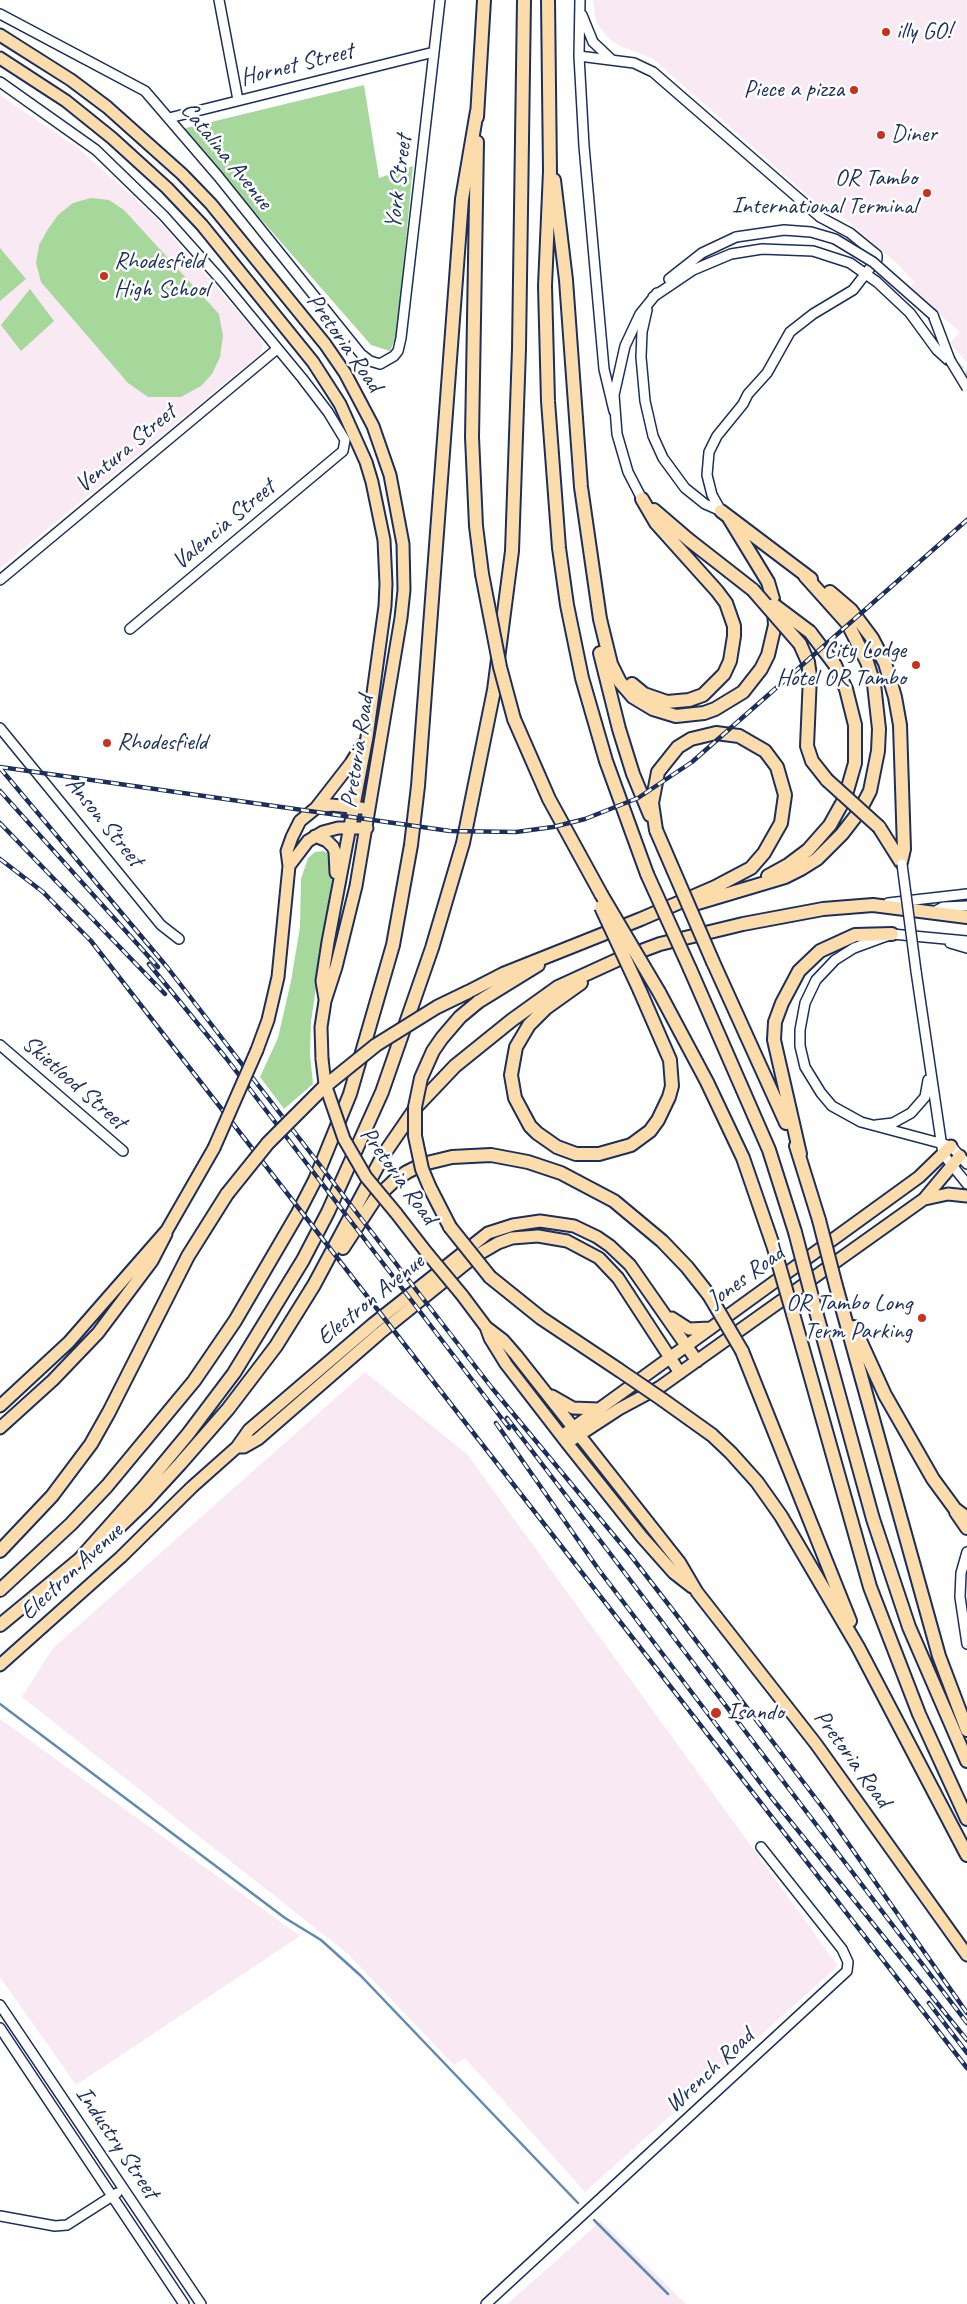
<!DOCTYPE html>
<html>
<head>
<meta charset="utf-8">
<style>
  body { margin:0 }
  canvas { display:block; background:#fff }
</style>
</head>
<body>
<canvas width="967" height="2304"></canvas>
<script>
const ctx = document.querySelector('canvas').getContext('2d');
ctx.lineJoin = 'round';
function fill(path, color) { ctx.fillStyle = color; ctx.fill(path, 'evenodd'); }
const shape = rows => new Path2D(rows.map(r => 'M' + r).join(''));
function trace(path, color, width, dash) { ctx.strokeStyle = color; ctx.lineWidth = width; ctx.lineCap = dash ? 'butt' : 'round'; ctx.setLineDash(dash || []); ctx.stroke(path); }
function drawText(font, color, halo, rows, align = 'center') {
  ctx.font = font + ' Caveat,sans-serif'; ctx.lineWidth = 5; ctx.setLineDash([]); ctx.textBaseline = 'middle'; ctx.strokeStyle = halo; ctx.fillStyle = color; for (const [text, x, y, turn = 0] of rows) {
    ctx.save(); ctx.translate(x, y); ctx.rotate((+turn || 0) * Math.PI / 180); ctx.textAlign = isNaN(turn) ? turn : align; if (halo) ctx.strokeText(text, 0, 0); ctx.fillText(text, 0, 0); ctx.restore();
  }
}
fill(shape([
  [593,0,967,0,967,363,950,343,960,332,909,288,915,282,901,269,902,268,843,217,821,207,653,59,620,46,609,39,596,22],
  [0,95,79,149,154,216,260,337,263,347,260,354,0,568],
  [365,1372,467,1454,838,1966,585,2192,465,2058,454,2065,347,1953,22,1697,53,1648],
  [0,1719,300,1936,76,2085,0,1977],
  [601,2221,686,2304,507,2304]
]), '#f8e9f2');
fill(shape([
  [364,85,379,178,413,166,397,334,390,351,371,345,182,129],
  [91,198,109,200,124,210,219,314,223,336,220,357,212,374,201,386,181,397,148,397,128,383,41,282,36,263,39,245,48,229,58,215,73,203],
  [0,248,26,279,0,301],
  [30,289,54,321,21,351,1,325],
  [323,851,331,855,334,867,311,1021,310,1054,313,1084,284,1109,260,1077,278,1038,291,981,300,927,301,879,308,858,315,852]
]), '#a5d89a');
trace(shape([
  [0,1704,285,1918,321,1940,361,1976,578,2203],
  [594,2220,668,2294]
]), '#5f89b3', 2.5);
trace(shape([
  [954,365,967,376]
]), '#d1d5df', 9, [9, 4.5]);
const minor = shape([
  [219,0,238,100],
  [580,0,579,56,584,146,604,369,614,411],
  [0,14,145,91,218,176,361,354,370,361,380,364,394,356,398,351,401,338,440,0],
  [582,15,593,42,611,59],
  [579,56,634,63,653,72,820,217,850,233,877,255,877,259,853,290,813,314,790,332,767,373,748,394,743,404,717,436,709,452,707,475,712,495,721,511],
  [0,82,96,150,164,216,221,280,302,378,328,412,345,440,343,451,130,629],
  [169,118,434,52],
  [669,279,702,253,736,237],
  [653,297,693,270,731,254,762,249,813,251,850,263,877,282,910,313,937,350,948,360],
  [647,310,642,332,641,357,645,401,653,436,663,458,685,488,705,504,721,511],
  [933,315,950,360],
  [642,499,628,472,617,434,614,395,625,346,640,314,657,293],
  [0,580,277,349],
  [0,728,161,925,179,939],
  [888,903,967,894],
  [934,912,943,907,967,906],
  [967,941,892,934,854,948,835,960,816,980,805,1003,800,1030,800,1046,805,1067,821,1093,832,1106,861,1122,951,1146,967,1164],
  [950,943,967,948],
  [916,971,943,1154,967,1184],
  [0,1045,123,1151],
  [876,1125,893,1123,911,1113,925,1097,928,1080],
  [967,1552,961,1573,960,1597,967,1644],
  [0,2005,201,2304],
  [0,2028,184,2304],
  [0,2216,55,2226,67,2225,117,2193],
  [486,2304,847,1971,848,1962,842,1949,761,1847]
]);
const major = shape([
  [0,35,71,80,107,107,182,174,211,204,325,344,345,373,373,426,390,475,403,544,404,590,401,618,356,886,336,967,325,1001,321,1027,322,1059],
  [0,58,66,101,112,138,167,188,202,225,313,362,340,404,366,462,372,482,384,540,386,584,385,606,367,737,328,942,322,981,325,999],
  [316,808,351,763,362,745],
  [315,836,327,841,333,847,335,852,336,873],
  [289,866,308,841,323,832,338,828,367,828],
  [257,1050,268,1020,278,977,289,866,287,851,292,837,300,821,316,808,331,805,361,808],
  [925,1199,948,1194,967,1196],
  [396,1213,427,1253],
  [462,1295,486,1327,503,1340,516,1355,680,1563,697,1592,816,1744,967,1955],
  [672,1318,689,1329,710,1328],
  [486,1327,490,1338,506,1364,567,1443,642,1537,674,1573,692,1587],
  [552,1396,573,1408,599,1409],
  [0,1406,69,1342,167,1230,214,1148],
  [0,1428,53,1380,98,1333,152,1261,166,1234],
  [562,1436,919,1177,951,1146],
  [567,1443,619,1409,660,1387,924,1199,960,1156],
  [237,1447,244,1447,258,1439,380,1333,474,1257,498,1243,512,1238,538,1236,567,1241,599,1258,618,1278,680,1373],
  [0,1665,121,1557,192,1487,237,1447,249,1430,373,1324,488,1233,513,1225,540,1221,574,1226,597,1237,610,1246,630,1265,697,1361]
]);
const highway = shape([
  [548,0,550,171,545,286,548,401,559,548,567,605,582,678,606,761,647,874],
  [477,117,484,0],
  [477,142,472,437,476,526,482,574],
  [554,180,566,280,581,487,600,619,611,664,620,682,633,697,653,709,676,716,704,713,715,709,743,692,761,669,768,655,775,625,773,599,768,582,729,518],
  [654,510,689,540,753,590],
  [721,511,811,579],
  [830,592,851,610,872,638,885,663,895,697,900,725,904,849,901,862],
  [800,644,808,662,810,676,807,746,812,761,827,780],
  [600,653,619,729,633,774,650,815],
  [632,684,644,694,667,702,689,700,703,695,724,674,730,661,734,636,734,626,726,603,717,591,656,523,642,499],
  [514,719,549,799,601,894],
  [879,827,901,862],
  [768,876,788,865,808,850,830,825,845,798,855,763,855,725,846,689,835,665,810,632],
  [691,905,785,877,801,869,817,859,842,834,859,812,870,791,878,751,879,729,874,684,867,662,848,624,805,576],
  [713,962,786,1123],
  [690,969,769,1150,795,1232],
  [581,983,546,1008,529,1025,516,1047,511,1075,515,1098,530,1126,537,1133,557,1147,576,1154,599,1154,631,1145,650,1131,658,1120,669,1097,672,1086,670,1060,640,991],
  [468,992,503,974,641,919,715,887,751,868,764,853,781,823,785,795,777,767,765,751,739,736,716,733,691,739,678,747,658,772,652,803,656,830],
  [659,992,707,1082,743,1158,774,1248],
  [478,1002,538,965],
  [796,1146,819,1220],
  [800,1154,774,1040,775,1022,782,1003,799,971,820,951,855,935,892,934],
  [430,1188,450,1227],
  [343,1248,375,1199,395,1180,407,1172,423,1164,452,1157,491,1155,528,1162,561,1173,614,1201,662,1241,687,1267,709,1295],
  [490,1277,541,1318,619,1370],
  [836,1286,939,1656,967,1730],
  [812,1297,873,1519,909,1627,967,1761],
  [793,1314,870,1587,919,1714,967,1819],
  [854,1327,885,1395,933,1479,955,1509,967,1518],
  [742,1351,850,1621],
  [663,1400,712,1435,731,1453,757,1482,781,1516,858,1647,967,1855],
  [956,1512,967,1528],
  [116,1530,145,1502,180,1464,228,1409,276,1346,314,1285,384,1154,417,1106,455,1066,512,1020,558,987,617,960,660,944,743,924,823,909,873,905,967,917],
  [0,1551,52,1496,91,1444,109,1412,188,1256,227,1194],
  [79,1560,144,1487,188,1434,234,1373,303,1260,328,1212,382,1092,432,948,463,843,494,690,512,551,519,349,524,0],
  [0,1590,71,1524,107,1486,194,1381,235,1321,298,1213,315,1180,350,1094,393,945,411,845,418,786,462,199,477,111],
  [0,1625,85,1555]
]);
trace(minor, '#1b2f5e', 12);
trace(major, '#1b2f5e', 15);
trace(highway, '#1b2f5e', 16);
trace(minor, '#fff', 9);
trace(major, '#fddcac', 11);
trace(highway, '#fddcac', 12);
const rail = shape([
  [0,767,450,831,516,832,553,827,585,819,638,798,692,762,967,520],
  [0,768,167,967,492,1388,631,1556,682,1622,829,1816,967,2013],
  [0,791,158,967],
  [0,823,165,994],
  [0,859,43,892,91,941,967,2068],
  [149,964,226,1058,509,1428],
  [507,1418,967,2023],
  [496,1423,599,1570,771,1797,967,2040],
  [929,2003,967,2053]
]);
trace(rail, '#1b2f5e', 4.5);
trace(rail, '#fff', 2.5, [8]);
const minorBridge = shape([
  [736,237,784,230,811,232,835,239,873,262,933,315],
  [950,360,967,388],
  [902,864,916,971]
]);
const majorBridge = shape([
  [322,1059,325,1084,344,1139,366,1177,396,1213],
  [214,1148,257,1050],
  [427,1253,462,1295]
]);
const highwayBridge = shape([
  [482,574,500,667,514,719],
  [753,590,800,644],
  [774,605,810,632],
  [827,780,879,827],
  [656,830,713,962],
  [647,874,690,969],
  [601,894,659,992],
  [601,907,640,991],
  [430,1188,422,1169,415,1136,415,1107,421,1078,433,1051,442,1038,460,1017,478,1002],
  [227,1194,268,1143,324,1087,376,1045,437,1007,468,992],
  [819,1220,836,1286],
  [450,1227,490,1277],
  [795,1232,812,1297],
  [774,1248,793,1314],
  [709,1295,742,1351],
  [619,1370,663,1400]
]);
trace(minorBridge, '#1b2f5e', 12, []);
trace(majorBridge, '#1b2f5e', 15, []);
trace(highwayBridge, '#1b2f5e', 16, []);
trace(minorBridge, '#fff', 9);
trace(majorBridge, '#fddcac', 11);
trace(highwayBridge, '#fddcac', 12);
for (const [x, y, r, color] of [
  [886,32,5,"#c8321e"],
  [854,90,5,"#c8321e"],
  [881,135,5,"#c8321e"],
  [927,193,5,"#c8321e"],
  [104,276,5,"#c8321e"],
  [916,665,5,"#c8321e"],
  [107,743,5,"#c8321e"],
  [922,1318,5,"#c8321e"],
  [716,1713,6,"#c8321e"]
]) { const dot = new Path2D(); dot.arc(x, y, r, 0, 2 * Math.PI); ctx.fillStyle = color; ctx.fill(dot); trace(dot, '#fff', 2); }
drawText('24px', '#1b2f5e', '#fff', [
  ["illy GO!",896,32],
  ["Piece a pizza",844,90,"right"],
  ["Diner",891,135],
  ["OR Tambo",917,179,"right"],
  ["International Terminal",917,207,"right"],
  ["Rhodesfield",114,262],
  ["High School",114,290],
  ["City Lodge",906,651,"right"],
  ["Hotel OR Tambo",906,679,"right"],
  ["Rhodesfield",117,743],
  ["OR Tambo Long",912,1304,"right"],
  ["Term Parking",912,1332,"right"],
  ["Isando",727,1713]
], 'left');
drawText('24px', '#1b2f5e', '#fff', [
  ["Hornet Street",297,65,-14],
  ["Catalina Avenue",226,156,51],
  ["York Street",399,182,-83],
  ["Pretoria Road",344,343,55],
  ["Ventura Street",126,449,-40],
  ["Valencia Street",224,525,-40],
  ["Pretoria Road",358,752,-81],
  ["Anson Street",104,822,51],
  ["Skietlood Street",74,1083,41],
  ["Pretoria Road",398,1176,54],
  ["Jones Road",746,1277,-36],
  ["Electron Avenue",371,1300,-39],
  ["Electron Avenue",72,1572,-43],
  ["Pretoria Road",852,1759,54],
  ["Wrench Road",710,2071,-43],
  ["Industry Street",117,2143,56]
]);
</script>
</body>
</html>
